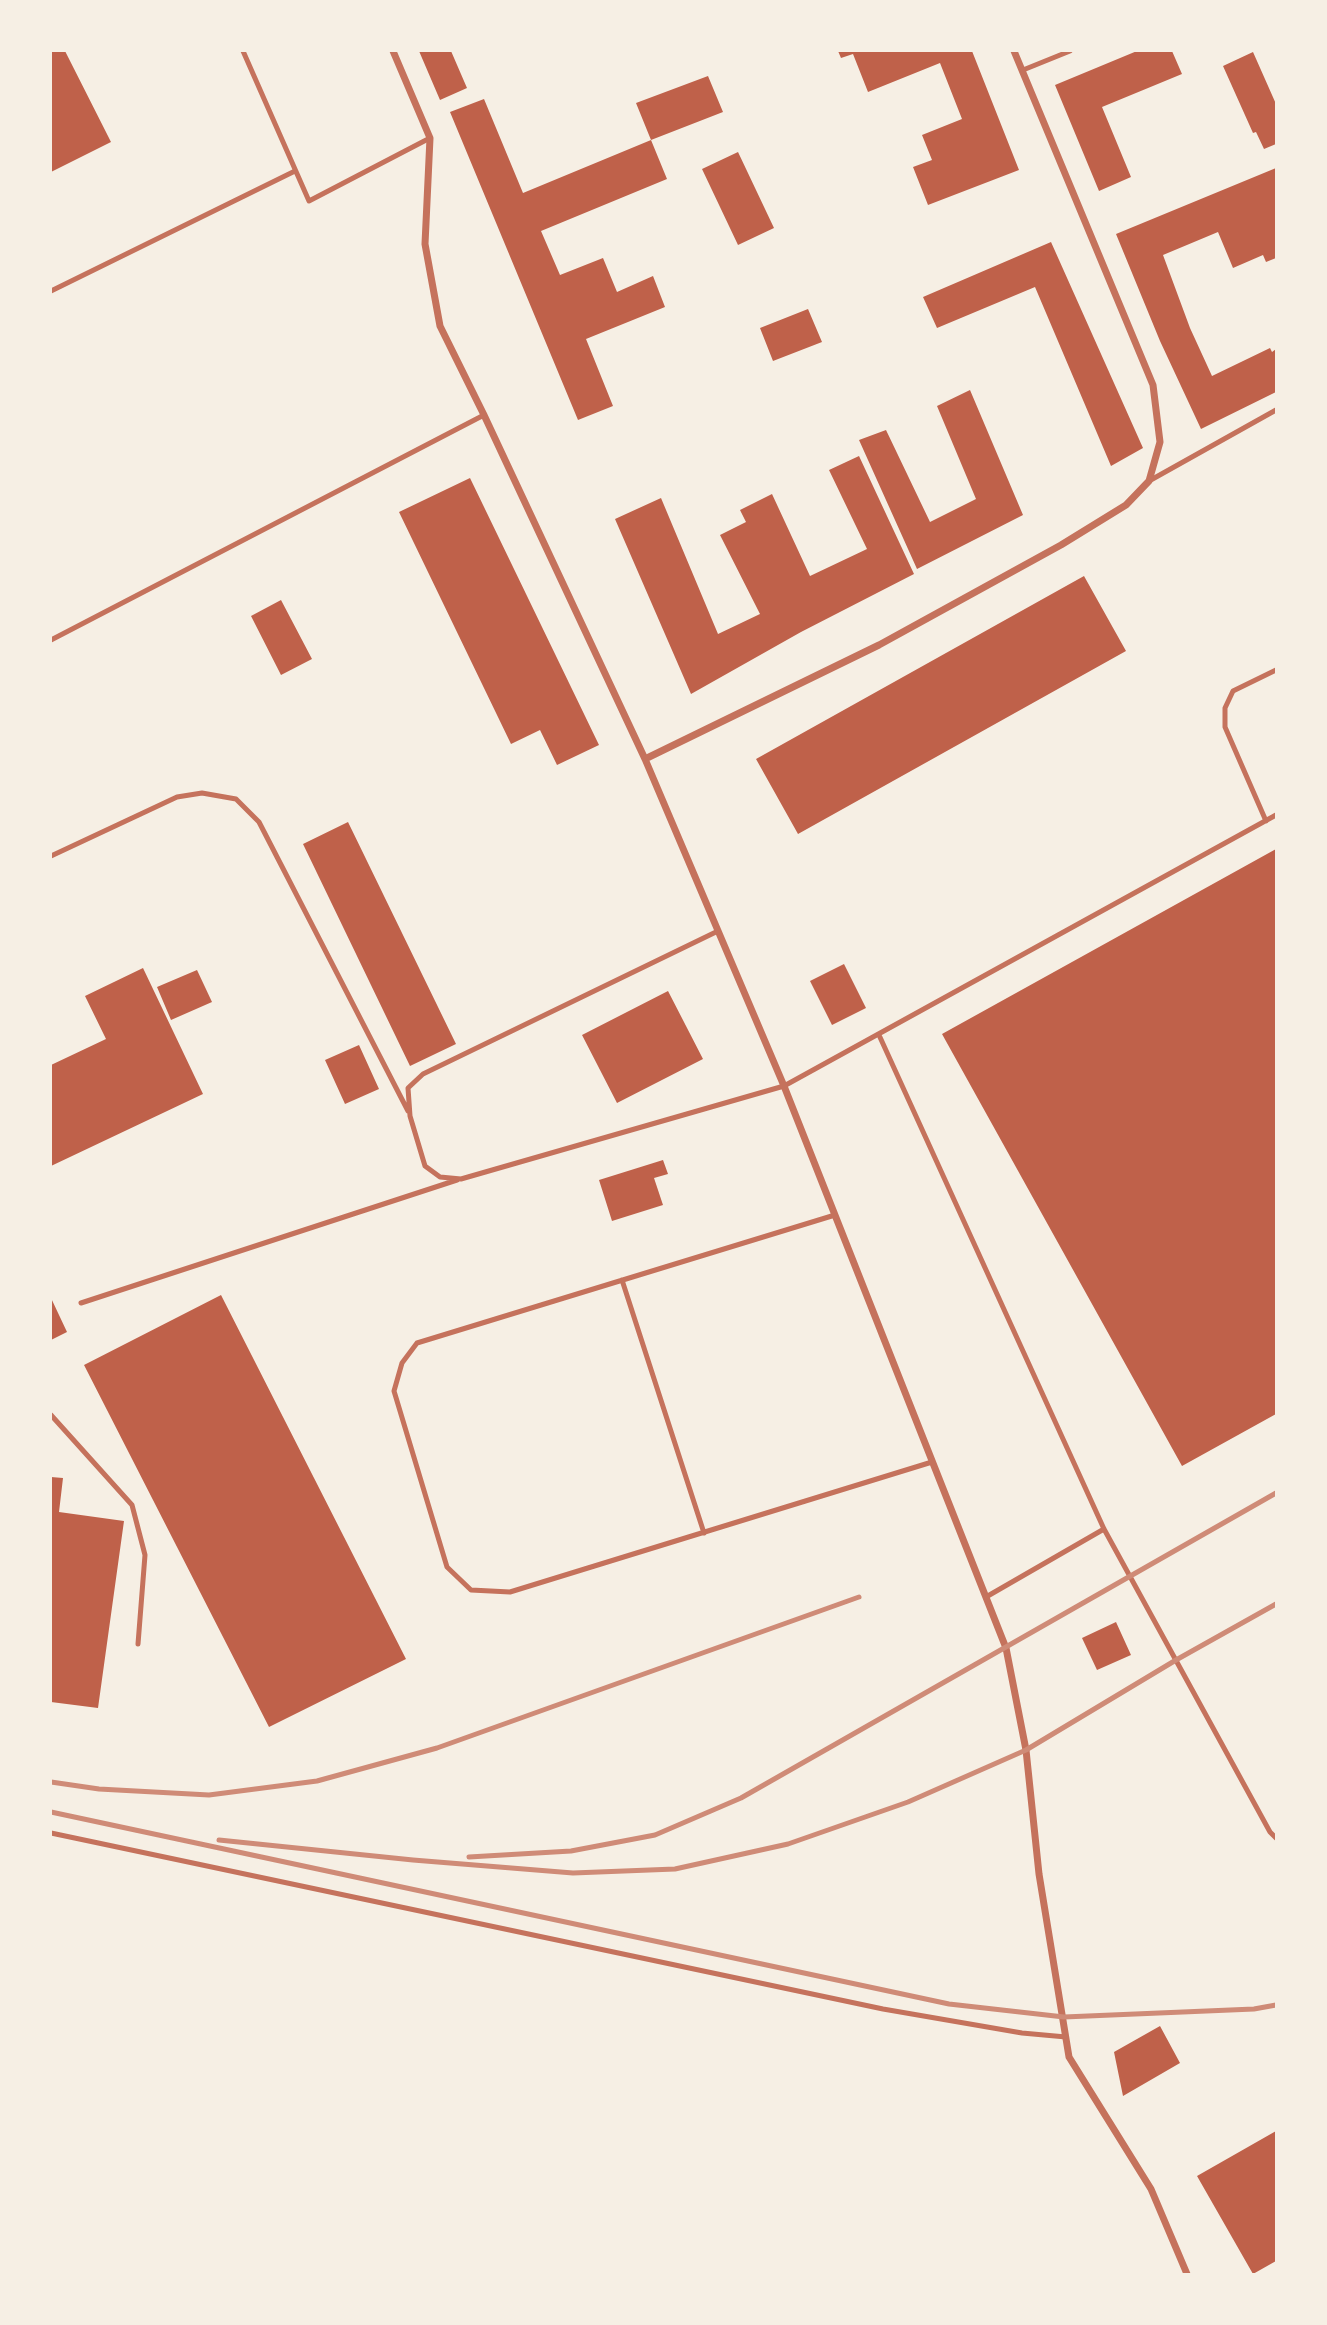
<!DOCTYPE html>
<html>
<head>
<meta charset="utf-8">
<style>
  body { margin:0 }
  #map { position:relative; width:1327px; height:2325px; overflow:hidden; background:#f6efe4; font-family:"Playfair Display",serif }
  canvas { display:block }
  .frame { position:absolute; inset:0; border:52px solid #f6efe4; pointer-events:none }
</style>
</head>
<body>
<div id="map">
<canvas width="1327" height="2325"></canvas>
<div class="frame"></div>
</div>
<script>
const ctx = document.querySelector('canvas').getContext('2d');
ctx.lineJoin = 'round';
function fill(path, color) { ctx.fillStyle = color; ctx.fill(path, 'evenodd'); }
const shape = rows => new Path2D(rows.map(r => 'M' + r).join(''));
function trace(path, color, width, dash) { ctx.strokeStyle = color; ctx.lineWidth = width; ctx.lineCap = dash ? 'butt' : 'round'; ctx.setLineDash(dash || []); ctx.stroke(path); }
fill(shape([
  [51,51,65,51,111,142,51,172],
  [419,51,451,51,467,88,440,100],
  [838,51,972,51,1019,170,928,205,913,167,932,160,922,135,962,119,940,63,868,92,853,54,841,58],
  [1137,51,1172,51,1182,74,1102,107,1131,177,1099,191,1055,85],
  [1253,52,1276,104,1276,144,1264,149,1256,132,1253,133,1223,66],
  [708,76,723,112,651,140,636,103],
  [484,99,523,193,651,140,667,179,541,231,560,275,603,258,617,292,653,276,665,307,586,339,613,406,578,420,450,112],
  [738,152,774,228,738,245,702,169],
  [1276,168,1276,258,1266,262,1263,255,1233,268,1218,232,1163,255,1190,328,1212,376,1270,348,1272,352,1276,349,1276,392,1201,429,1160,341,1116,234],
  [1051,242,1143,448,1111,466,1035,287,937,328,923,297],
  [808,309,822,342,773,361,760,328],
  [970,390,1023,515,917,569,859,440,886,430,930,522,976,499,937,406],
  [859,456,914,574,801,632,691,694,615,519,661,498,718,634,760,614,720,535,746,522,740,510,772,494,810,576,867,549,829,470],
  [470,478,599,745,557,765,540,730,511,744,399,512],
  [1084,576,1126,651,798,834,756,759],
  [281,600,312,659,281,675,251,616],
  [348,822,456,1044,410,1066,303,844],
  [1276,849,1276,1414,1182,1466,942,1034],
  [844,964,866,1008,832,1025,810,981],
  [143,968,203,1094,51,1166,51,1065,106,1039,85,996],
  [197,970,212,1002,171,1020,157,987],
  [668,991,703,1059,617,1103,582,1035],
  [359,1045,379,1089,345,1104,325,1060],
  [663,1160,668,1174,654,1178,663,1205,612,1221,599,1180],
  [221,1295,406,1659,269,1727,84,1365],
  [51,1298,67,1332,51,1340],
  [51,1477,63,1478,59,1512,124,1521,98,1708,51,1702],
  [1116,1622,1131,1655,1097,1670,1082,1638],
  [1160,2026,1180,2063,1123,2096,1114,2052],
  [1276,2131,1276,2261,1253,2274,1197,2176]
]), '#bf614a');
trace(shape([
  [243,51,309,201,430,138],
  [1023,70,1070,51],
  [51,291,295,171],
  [1149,481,1276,410],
  [51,640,484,415],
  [1266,821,1225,727,1225,708,1233,691,1276,670],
  [51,856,177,797,202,793,236,799,259,822,408,1111],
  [718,931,423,1074,408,1088,410,1116,425,1166,440,1177,461,1179,784,1086,1276,815],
  [879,1035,1104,1529,1270,1832,1276,1838],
  [835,1215,417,1343,402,1363,394,1391,447,1567,471,1590,510,1592,932,1462],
  [622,1280,704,1533],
  [81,1303,457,1180],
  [51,1415,132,1505,145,1555,138,1644],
  [986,1597,1104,1529],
  [51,1833,883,2009,1022,2033,1066,2037]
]), '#c5725c', 5);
trace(shape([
  [393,51,430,138,425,244,440,326,484,415,645,759,879,645,1061,545,1126,505,1149,481,1160,442,1153,385,1014,51],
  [645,759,784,1086,1006,1648,1026,1750,1039,1874,1069,2057,1151,2189,1187,2274]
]), '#c5725c', 7);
trace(shape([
  [51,1782,99,1789,209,1795,317,1781,437,1748,859,1597],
  [51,1812,949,2004,1064,2017,1254,2009,1276,2005],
  [219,1840,413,1860,573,1873,675,1869,788,1844,908,1802,1026,1750,1176,1660,1276,1604],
  [469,1857,571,1851,655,1835,741,1798,1276,1493]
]), '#cf8b77', 5);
</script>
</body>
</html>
